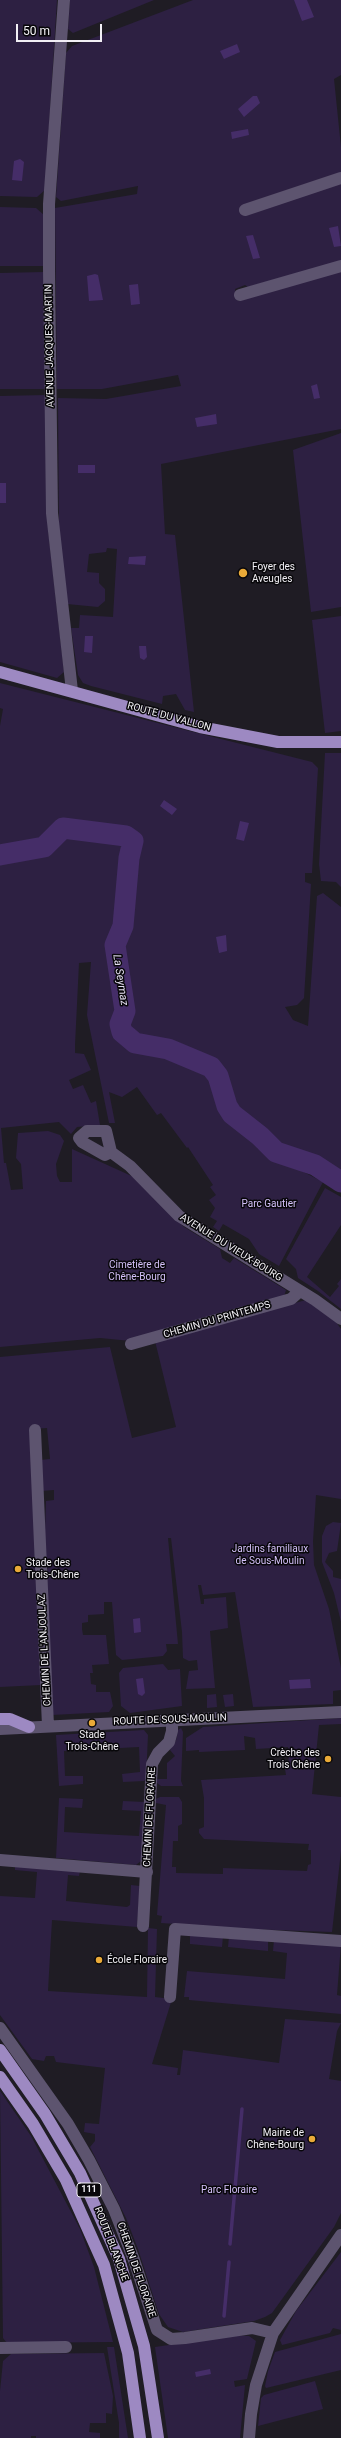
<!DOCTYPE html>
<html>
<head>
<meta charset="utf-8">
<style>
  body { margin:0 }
  #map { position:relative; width:341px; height:2438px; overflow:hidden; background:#1f1c24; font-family:Roboto,sans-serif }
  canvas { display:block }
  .scale { position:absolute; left:16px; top:24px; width:86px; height:18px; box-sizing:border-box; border:2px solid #f2f0f5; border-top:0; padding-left:5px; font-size:12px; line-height:14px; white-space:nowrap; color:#f2f0f5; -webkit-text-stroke:3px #08070a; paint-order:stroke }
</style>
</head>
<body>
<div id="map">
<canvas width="341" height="2438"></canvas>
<div class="scale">50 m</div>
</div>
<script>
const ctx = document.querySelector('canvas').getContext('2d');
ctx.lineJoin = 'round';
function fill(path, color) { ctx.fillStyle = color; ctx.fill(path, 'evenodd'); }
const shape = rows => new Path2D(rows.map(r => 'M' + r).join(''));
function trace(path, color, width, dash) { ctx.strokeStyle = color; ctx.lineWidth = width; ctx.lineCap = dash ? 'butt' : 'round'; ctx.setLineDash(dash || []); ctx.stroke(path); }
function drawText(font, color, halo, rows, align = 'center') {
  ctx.font = font + ' Roboto,sans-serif'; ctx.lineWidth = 3; ctx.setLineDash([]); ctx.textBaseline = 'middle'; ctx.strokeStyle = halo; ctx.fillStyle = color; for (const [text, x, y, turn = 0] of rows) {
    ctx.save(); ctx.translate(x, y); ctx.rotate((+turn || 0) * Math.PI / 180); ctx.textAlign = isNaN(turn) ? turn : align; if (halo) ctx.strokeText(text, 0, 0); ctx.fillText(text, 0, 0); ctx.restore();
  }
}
fill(shape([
  [0,0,57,0,45,190,37,197,0,196],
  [70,0,154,0,73,33,68,29],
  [193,0,341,0,341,75,334,79,341,147,341,261,248,287,245,285,235,289,238,301,341,271,341,429,161,464,165,534,175,535,194,712,185,710,176,694,163,696,162,704,91,686,83,683,78,675,71,628,79,628,80,615,113,617,117,549,107,548,106,552,89,554,87,572,99,573,99,583,105,589,105,601,98,607,67,604,59,533,58,398,106,399,181,386,178,375,102,389,57,389,55,208,137,194,138,186,61,201,56,197,66,53,72,46],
  [0,207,36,208,44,215,45,266,0,266],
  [44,272,46,389,0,389,0,273],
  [46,395,48,529,64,672,57,678,0,662,0,396],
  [341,433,341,607,311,612,293,450],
  [341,616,341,731,325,733,312,620],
  [0,683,312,762,318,768,312,873,305,873,305,882,311,884,304,998,297,1005,285,1007,293,1020,308,1026,317,896,323,893,341,907,341,1176,285,1149,266,1129,257,1148,323,1182,279,1266,259,1254,249,1239,223,1224,219,1231,213,1227,217,1221,210,1217,215,1208,209,1200,216,1195,210,1187,213,1185,188,1147,187,1148,161,1113,157,1115,137,1087,122,1097,109,1092,115,1123,109,1123,87,1015,91,962,79,963,75,1045,75,1053,84,1054,91,1070,69,1080,73,1089,83,1085,91,1103,96,1101,100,1125,77,1127,71,1134,59,1122,1,1128,4,1163,6,1163,11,1190,23,1189,21,1164,16,1158,18,1133,48,1131,60,1135,64,1141,56,1164,57,1176,60,1182,72,1182,72,1149,136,1178,184,1227,220,1249,222,1258,230,1263,234,1258,286,1290,284,1296,131,1341,100,1338,0,1347,0,726,3,709,0,708],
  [325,753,341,753,341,887,336,882,321,881,319,864],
  [325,1188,341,1197,341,1225,307,1277,330,1297,339,1286,337,1284,341,1279,341,1309,318,1291,298,1278,296,1269,286,1259],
  [306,1300,336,1322,341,1329,341,1499,316,1495,313,1541,314,1565,329,1609,341,1668,341,1690,333,1691,333,1704,253,1707,235,1592,203,1595,201,1585,198,1585,201,1604,204,1604,204,1599,226,1597,228,1628,210,1631,215,1688,186,1689,189,1671,198,1670,197,1660,189,1661,183,1658,182,1632,171,1538,168,1538,178,1644,166,1644,167,1651,163,1656,122,1660,116,1655,112,1602,104,1602,104,1614,88,1615,88,1622,82,1623,82,1629,83,1635,106,1635,109,1664,92,1665,93,1673,90,1673,91,1684,96,1685,96,1692,110,1692,113,1706,109,1712,52,1715,45,1576,48,1568,44,1558,46,1501,54,1500,54,1490,41,1491,40,1460,50,1459,47,1428,32,1429,41,1685,0,1687,0,1357,110,1347,132,1438,176,1427,155,1341],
  [333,1522,341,1523,337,1551,329,1553,325,1562,333,1571,333,1577,341,1579,341,1622,334,1593,322,1562,322,1536,326,1526],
  [163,1664,168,1670,180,1669,182,1706,130,1713,121,1706,119,1673,123,1668],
  [216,1694,217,1707,207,1708,207,1695],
  [233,1694,234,1706,225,1707,223,1695],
  [341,1718,341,1724,319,1725,312,1794,341,1797,341,1851,332,1932,190,1927,190,1925,161,1923,162,1916,157,1915,166,1805,156,1803,156,1799,160,1797,179,1797,182,1802,182,1824,178,1826,178,1841,173,1841,172,1867,176,1867,176,1873,223,1874,223,1868,307,1871,308,1865,311,1864,311,1850,308,1850,309,1844,204,1839,199,1833,199,1829,204,1827,204,1798,201,1780,286,1775,285,1769,289,1768,288,1747,256,1749,255,1738,244,1736,245,1750,199,1752,199,1750,186,1751,186,1738,203,1727],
  [181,1728,183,1732,181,1781,183,1786,161,1786,157,1783,157,1779,167,1779,167,1763,175,1756,170,1750,176,1740,178,1730],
  [144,1730,148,1735,146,1779,144,1781,123,1782,122,1774,140,1772,139,1747,64,1751,65,1776,83,1776,83,1784,59,1786,56,1735],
  [59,1798,83,1799,82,1808,65,1807,64,1832,99,1834,139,1836,141,1811,122,1810,123,1801,144,1802,142,1860,136,1865,56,1858],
  [15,1865,80,1871,79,1876,68,1875,66,1901,127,1907,130,1905,131,1885,140,1886,137,1927,52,1920,48,1991,147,1997,148,1928,157,1929,155,1997,172,1999,152,2064,178,2068,177,2075,180,2075,183,2050,279,2063,285,2019,341,2023,337,2031,329,2079,341,2081,341,2213,334,2227,272,2313,265,2317,254,2321,183,2332,168,2327,159,2314,138,2249,126,2218,90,2147,95,2141,95,2134,84,2132,85,2123,99,2124,105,2068,56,2062,54,2056,46,2056,44,2061,32,2059,0,2015,0,1896,35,1898,37,1872,15,1870],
  [190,1934,223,1936,222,1947,190,1944],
  [229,1936,268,1939,268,1951,228,1947],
  [274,1940,341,1944,337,1995,341,1996,341,2014,189,2000,189,1997,184,1997,187,1971,285,1979,287,1953,273,1951],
  [0,2091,31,2136,80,2229,94,2267,113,2342,7,2343,3,2338],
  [341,2252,341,2330,333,2328,330,2333,282,2345,280,2340,296,2311],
  [341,2334,341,2370,266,2388,265,2386,268,2371,275,2352],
  [237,2335,249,2336,256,2341,247,2379,234,2381,235,2387,245,2385,240,2438,168,2438,155,2347],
  [107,2347,114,2347,128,2438,119,2438,119,2423],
  [104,2353,113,2396,112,2414,106,2413,106,2423,90,2423,89,2432,100,2433,100,2438,36,2438,36,2436,31,2436,31,2438,0,2438,0,2391,3,2361,11,2354],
  [315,2381,323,2409,258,2426,261,2398,264,2395]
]), '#2d2042');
fill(shape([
  [294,0,307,0,314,17,302,21],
  [237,44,240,52,224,59,220,51],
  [253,96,257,96,260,103,244,117,238,109],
  [248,129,249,135,232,139,231,132],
  [20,159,24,162,22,181,12,180,14,161],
  [338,226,341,246,334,247,329,228],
  [253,235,260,258,253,259,246,236],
  [95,274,98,275,103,300,89,301,87,276],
  [138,284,140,304,131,305,129,285],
  [317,384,320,398,314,399,311,386],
  [216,414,217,424,197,427,195,418],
  [78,465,95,465,95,473,78,473],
  [0,483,6,483,6,503,0,503],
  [146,556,145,565,128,564,129,557],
  [85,636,93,636,92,653,84,652],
  [139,646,146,646,147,657,144,660,140,658],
  [164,800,177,809,172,815,160,806],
  [240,821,249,823,244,841,236,839],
  [226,935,227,951,219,953,216,937],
  [140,1618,141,1632,134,1633,133,1619],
  [143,1678,145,1693,142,1696,138,1694,136,1679],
  [310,1679,311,1688,290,1689,289,1680],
  [210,2369,211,2374,196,2377,195,2372]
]), '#452d68');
trace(shape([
  [230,2244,242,2109],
  [224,2316,229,2262]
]), '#452d68', 3.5);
trace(shape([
  [0,855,44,847,63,828,126,836,133,841,129,858,123,926,115,945,125,1011,120,1024,122,1032,135,1043,168,1049,211,1067,218,1076,227,1106,232,1114,260,1136,276,1152,315,1165,341,1182]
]), '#452d68', 21);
trace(shape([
  [64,0,49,204,49,269,52,513,72,691],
  [245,210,341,178],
  [240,295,341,266],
  [111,1152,105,1155,82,1142,79,1138,87,1131,106,1131,111,1152,130,1166,179,1216,315,1300,341,1319],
  [131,1344,291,1299,300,1291],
  [35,1430,48,1726],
  [0,1729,341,1712],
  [0,1860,147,1872],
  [143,1926,152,1764,158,1753,169,1742,172,1731,172,1720],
  [170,1997,175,1929,341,1941],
  [0,2028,68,2124,89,2160,114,2209,134,2260,157,2330,171,2339,185,2338,252,2328,273,2333],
  [0,2348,66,2347],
  [249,2438,251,2414,256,2385,273,2333,341,2235]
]), '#5d546f', 12);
trace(shape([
  [0,672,200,727,278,742,341,742],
  [0,1719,10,1719,29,1727],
  [0,2050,45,2114,80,2173,119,2259,144,2346,158,2438],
  [0,2077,33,2124,66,2180,104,2265,128,2353,140,2438]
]), '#9d89c2', 12);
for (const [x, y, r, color] of [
  [243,573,5,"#eaaa38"],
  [18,1569,4,"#eaaa38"],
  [92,1723,4,"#eaaa38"],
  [328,1759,4,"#eaaa38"],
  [99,1960,4,"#eaaa38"],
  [312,2139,4,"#eaaa38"]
]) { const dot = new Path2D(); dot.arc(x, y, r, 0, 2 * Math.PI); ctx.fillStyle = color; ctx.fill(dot); trace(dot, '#08070a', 1.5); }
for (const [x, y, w] of [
  [89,2190,24]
]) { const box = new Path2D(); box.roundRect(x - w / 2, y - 7, w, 14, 3); ctx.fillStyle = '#08070a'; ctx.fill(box); trace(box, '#f2f0f5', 1); }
drawText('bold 9px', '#f2f0f5', null, [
  ["111",89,2190]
]);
drawText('10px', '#f2f0f5', '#08070a', [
  ["AVENUE JACQUES-MARTIN",50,346,-91],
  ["ROUTE DU VALLON",169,717,15],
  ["AVENUE DU VIEUX-BOURG",231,1248,32],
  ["CHEMIN DU PRINTEMPS",217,1320,-16],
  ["CHEMIN DE L'ANJOULAZ",45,1650,-93],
  ["ROUTE DE SOUS-MOULIN",170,1720,-2],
  ["CHEMIN DE FLORAIRE",150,1817,-87],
  ["ROUTE BLANCHE",111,2244,69],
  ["CHEMIN DE FLORAIRE",136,2270,71]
]);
drawText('10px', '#f2f0f5', '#08070a', [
  ["Foyer des",252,567],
  ["Aveugles",252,579],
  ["Stade des",26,1563],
  ["Trois-Chêne",26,1575],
  ["Stade",92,1735,"center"],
  ["Trois-Chêne",92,1747,"center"],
  ["Crèche des",320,1753,"right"],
  ["Trois Chêne",320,1765,"right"],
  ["École Floraire",107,1960],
  ["Mairie de",304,2133,"right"],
  ["Chêne-Bourg",304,2145,"right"]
], 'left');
drawText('10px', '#d4c1f9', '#08070a', [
  ["Parc Gautier",269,1204],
  ["Cimetière de",137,1265],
  ["Chêne-Bourg",137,1277],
  ["Jardins familiaux",270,1549],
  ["de Sous-Moulin",270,1561],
  ["Parc Floraire",229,2190]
]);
drawText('italic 11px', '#e3ddf0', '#08070a', [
  ["La Seymaz",120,980,81]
]);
</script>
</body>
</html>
